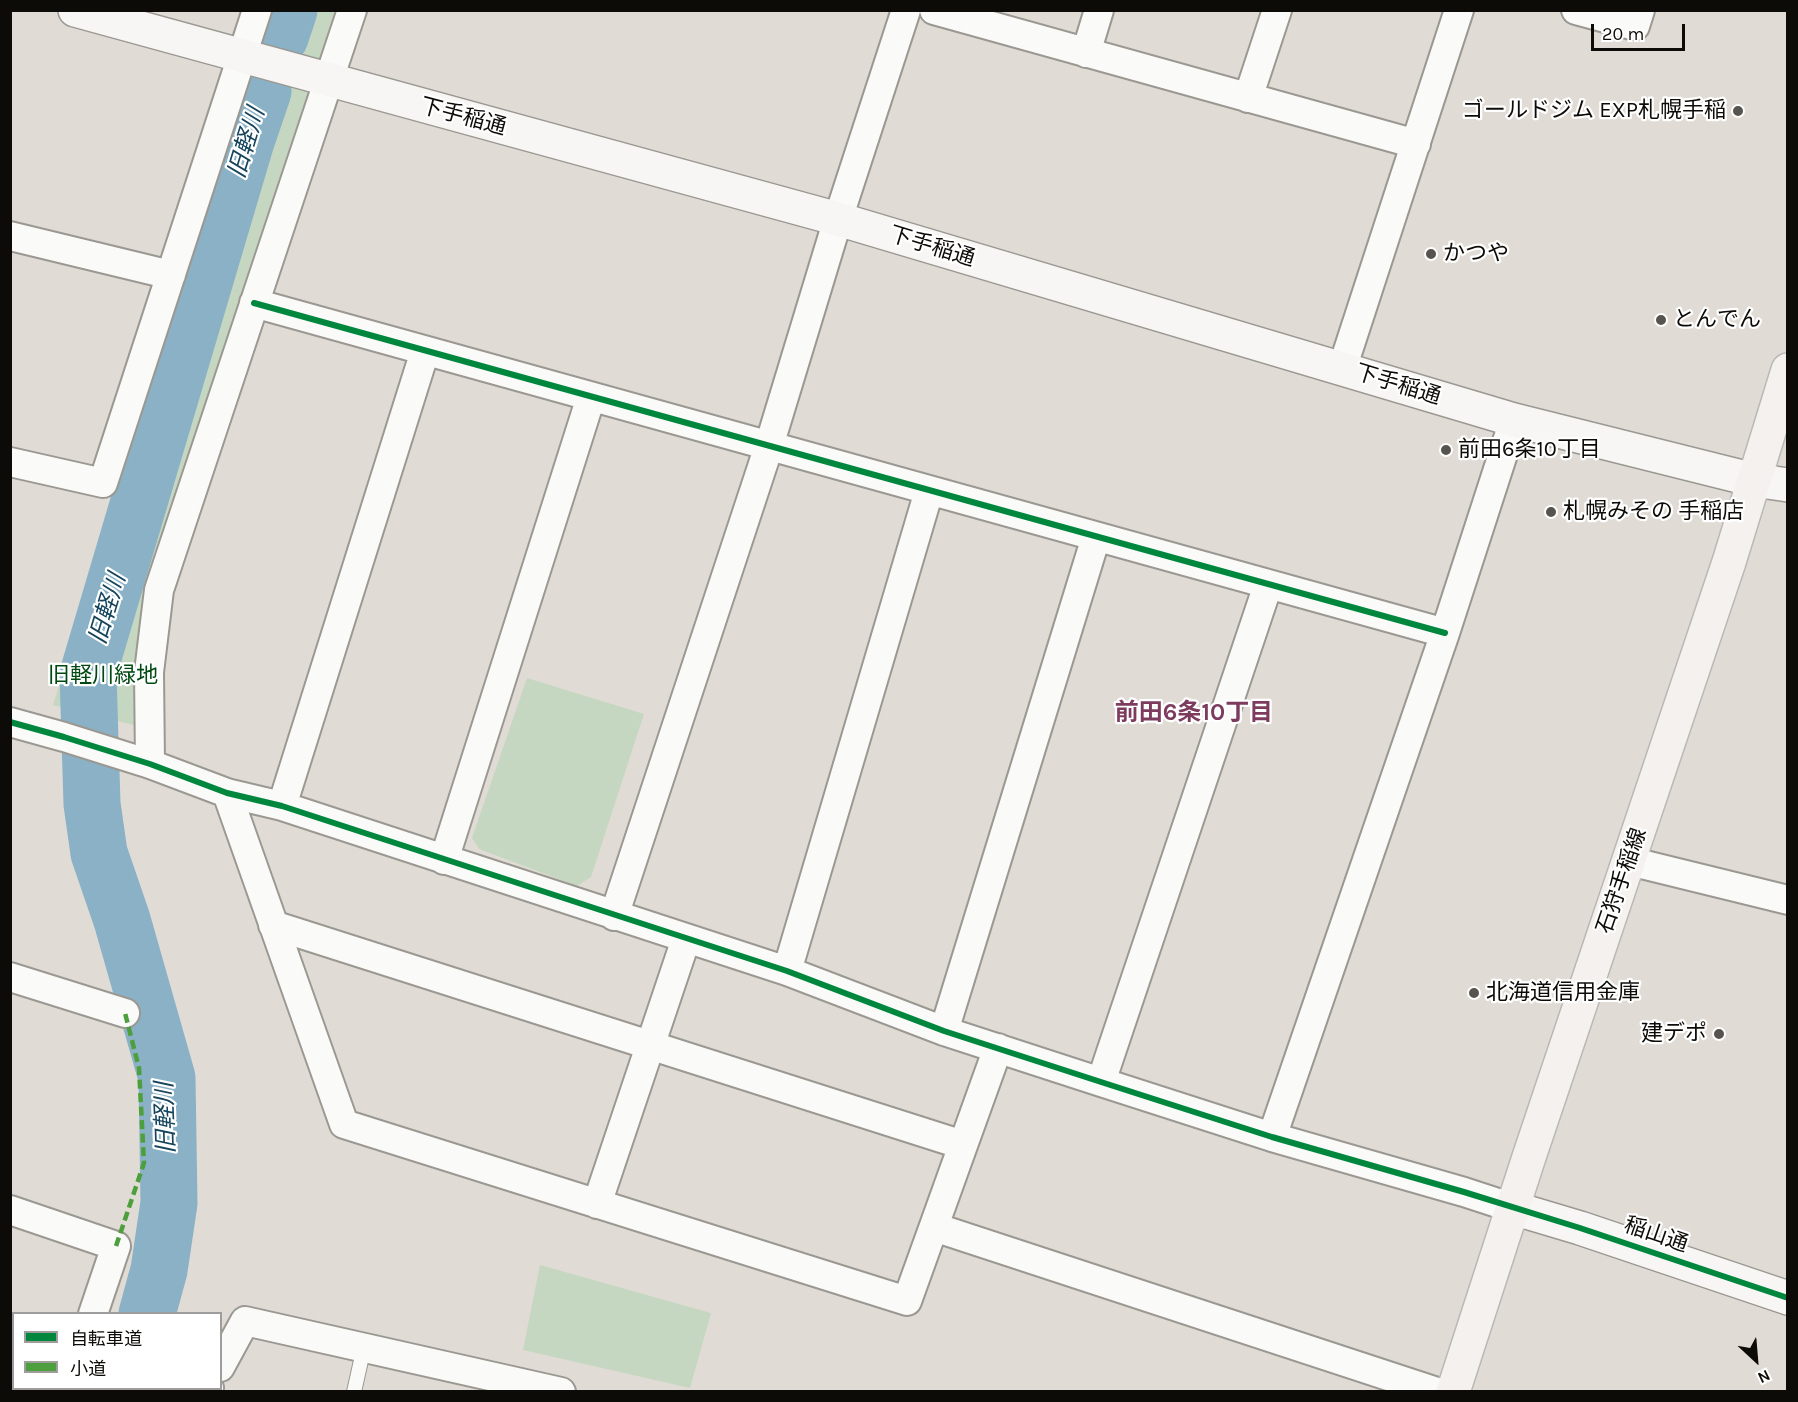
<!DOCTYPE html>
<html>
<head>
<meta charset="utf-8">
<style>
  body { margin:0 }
  #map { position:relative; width:1798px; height:1402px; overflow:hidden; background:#e0dcd5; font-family:Karla,"Noto Sans JP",sans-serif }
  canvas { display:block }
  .frame { position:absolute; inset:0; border:12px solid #0d0b07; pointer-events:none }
  .legend { position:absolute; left:12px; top:1312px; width:210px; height:78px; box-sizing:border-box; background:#fff; border:2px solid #9e9d9c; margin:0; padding:8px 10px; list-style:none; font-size:18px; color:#0d0b07 }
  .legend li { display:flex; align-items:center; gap:12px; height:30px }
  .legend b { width:30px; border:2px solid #9e9d9c }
  .north { position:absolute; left:1726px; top:1330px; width:60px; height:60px; -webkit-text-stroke:4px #fff; paint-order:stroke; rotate:154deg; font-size:16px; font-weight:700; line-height:24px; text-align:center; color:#0d0b07 }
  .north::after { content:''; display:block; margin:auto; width:21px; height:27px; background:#0d0b07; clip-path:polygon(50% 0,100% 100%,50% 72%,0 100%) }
  .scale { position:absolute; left:1591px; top:24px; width:94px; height:27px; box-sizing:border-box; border:3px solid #0d0b07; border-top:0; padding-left:8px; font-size:18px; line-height:21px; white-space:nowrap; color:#0d0b07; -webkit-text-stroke:4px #fff; paint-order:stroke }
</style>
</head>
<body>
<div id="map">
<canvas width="1798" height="1402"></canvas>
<div class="frame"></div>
<ul class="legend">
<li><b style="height:8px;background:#00873e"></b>自転車道</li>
<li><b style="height:8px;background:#4d9f3d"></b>小道</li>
</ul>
<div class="north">N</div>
<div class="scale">20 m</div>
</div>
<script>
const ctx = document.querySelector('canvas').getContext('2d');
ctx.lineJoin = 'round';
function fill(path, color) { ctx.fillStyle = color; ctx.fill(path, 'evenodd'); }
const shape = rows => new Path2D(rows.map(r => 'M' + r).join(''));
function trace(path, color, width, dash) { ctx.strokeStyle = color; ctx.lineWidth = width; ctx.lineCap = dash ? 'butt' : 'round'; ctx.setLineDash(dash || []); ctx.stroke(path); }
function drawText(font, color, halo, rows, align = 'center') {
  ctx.font = font + ' Karla,"Noto Sans JP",sans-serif'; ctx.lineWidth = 4.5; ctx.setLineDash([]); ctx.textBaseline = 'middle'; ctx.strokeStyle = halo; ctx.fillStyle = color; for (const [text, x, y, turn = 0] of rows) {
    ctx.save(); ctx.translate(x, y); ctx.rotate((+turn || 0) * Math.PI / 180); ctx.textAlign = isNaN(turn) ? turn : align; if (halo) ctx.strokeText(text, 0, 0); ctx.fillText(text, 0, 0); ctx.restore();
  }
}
fill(shape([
  [273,11,343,11,148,603,142,727,53,705],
  [527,678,644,714,591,877,577,886,479,849,472,838],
  [540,1265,711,1313,690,1388,523,1350]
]), '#c5d7c1');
trace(shape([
  [280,37,289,10],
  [147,1314,159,1270,169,1203,167,1078,122,920,99,853,92,804,88,674,246,141,263,91],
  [124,1392,124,1388]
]), '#8ab1c6', 57);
const lane = shape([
  [354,1392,364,1347]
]);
const street = shape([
  [934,10,1416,144],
  [1576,10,1635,26,1640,10],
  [1086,53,1099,10],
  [1248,98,1277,10],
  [10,236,171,275],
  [254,303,1445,633],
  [1342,369,1459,10],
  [10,462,103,483,257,10],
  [10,722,64,737,150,764,227,793,282,806,787,971,944,1031,1101,1082,1272,1137,1464,1192,1513,1208],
  [150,764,149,672,159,590,352,10],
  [227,793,344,1124,907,1301,998,1048],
  [282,806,425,351],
  [444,860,591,397],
  [1629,861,1788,900],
  [614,916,769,446,838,219,906,10],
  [273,925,963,1145],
  [787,971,929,491],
  [10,977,125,1013],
  [944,1031,1096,537],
  [1101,1082,1268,585],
  [1272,1137,1445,633,1514,420],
  [597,1204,686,939],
  [10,1210,116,1246,93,1314],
  [934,1227,1437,1392],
  [220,1367,245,1321,561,1392],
  [65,1392,67,1388],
  [207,1392,209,1388]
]);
const secondary = shape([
  [75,10,838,219,1514,420,1754,480,1788,485],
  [1513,1208,1580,1228,1788,1298]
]);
const primary = shape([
  [1453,1392,1529,1157,1729,562,1788,370]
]);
trace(lane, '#9b9892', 16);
trace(street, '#9b9892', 32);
trace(secondary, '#9b9892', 36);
trace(primary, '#bab8b5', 36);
trace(lane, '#fafaf9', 14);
trace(street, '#fafaf9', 28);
trace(secondary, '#f7f6f4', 33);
trace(primary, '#f4f1ef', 33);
trace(shape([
  [116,1246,144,1163,139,1068,125,1013]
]), '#4d9f3d', 4.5, [9, 4.5]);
trace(shape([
  [254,303,1445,633],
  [10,722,64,737,150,764,227,793,282,806,787,971,944,1031,1101,1082,1272,1137,1464,1192,1580,1228,1788,1298]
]), '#00873e', 6);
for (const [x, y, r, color] of [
  [1738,111,6,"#57544f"],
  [1431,254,6,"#57544f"],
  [1661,320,6,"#57544f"],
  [1446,450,6,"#57544f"],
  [1551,512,6,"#57544f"],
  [1474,993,6,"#57544f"],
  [1719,1034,6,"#57544f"]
]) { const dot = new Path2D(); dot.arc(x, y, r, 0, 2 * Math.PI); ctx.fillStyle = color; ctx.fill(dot); trace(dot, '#fff', 2); }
drawText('22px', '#0d0b07', '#fff', [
  ["ゴールドジム EXP札幌手稲",1726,111,"right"],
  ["かつや",1443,254],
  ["とんでん",1673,320],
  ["前田6条10丁目",1458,450],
  ["札幌みその 手稲店",1563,512],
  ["北海道信用金庫",1486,993],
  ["建デポ",1707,1034,"right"]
], 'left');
drawText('22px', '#0d0b07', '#fff', [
  ["下手稲通",463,117,15],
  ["下手稲通",932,247,17],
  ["下手稲通",1398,385,17],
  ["石狩手稲線",1622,881,-71],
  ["稲山通",1656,1235,19]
]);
drawText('22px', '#004912', '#fff', [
  ["旧軽川緑地",103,676]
]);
drawText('italic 24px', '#15445c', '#fff', [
  ["旧軽川",247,143,-73],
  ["旧軽川",108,609,-73],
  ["旧軽川",166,1118,-92]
]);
drawText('bold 24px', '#7d3c5e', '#fff', [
  ["前田6条10丁目",1194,713]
]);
</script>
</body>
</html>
